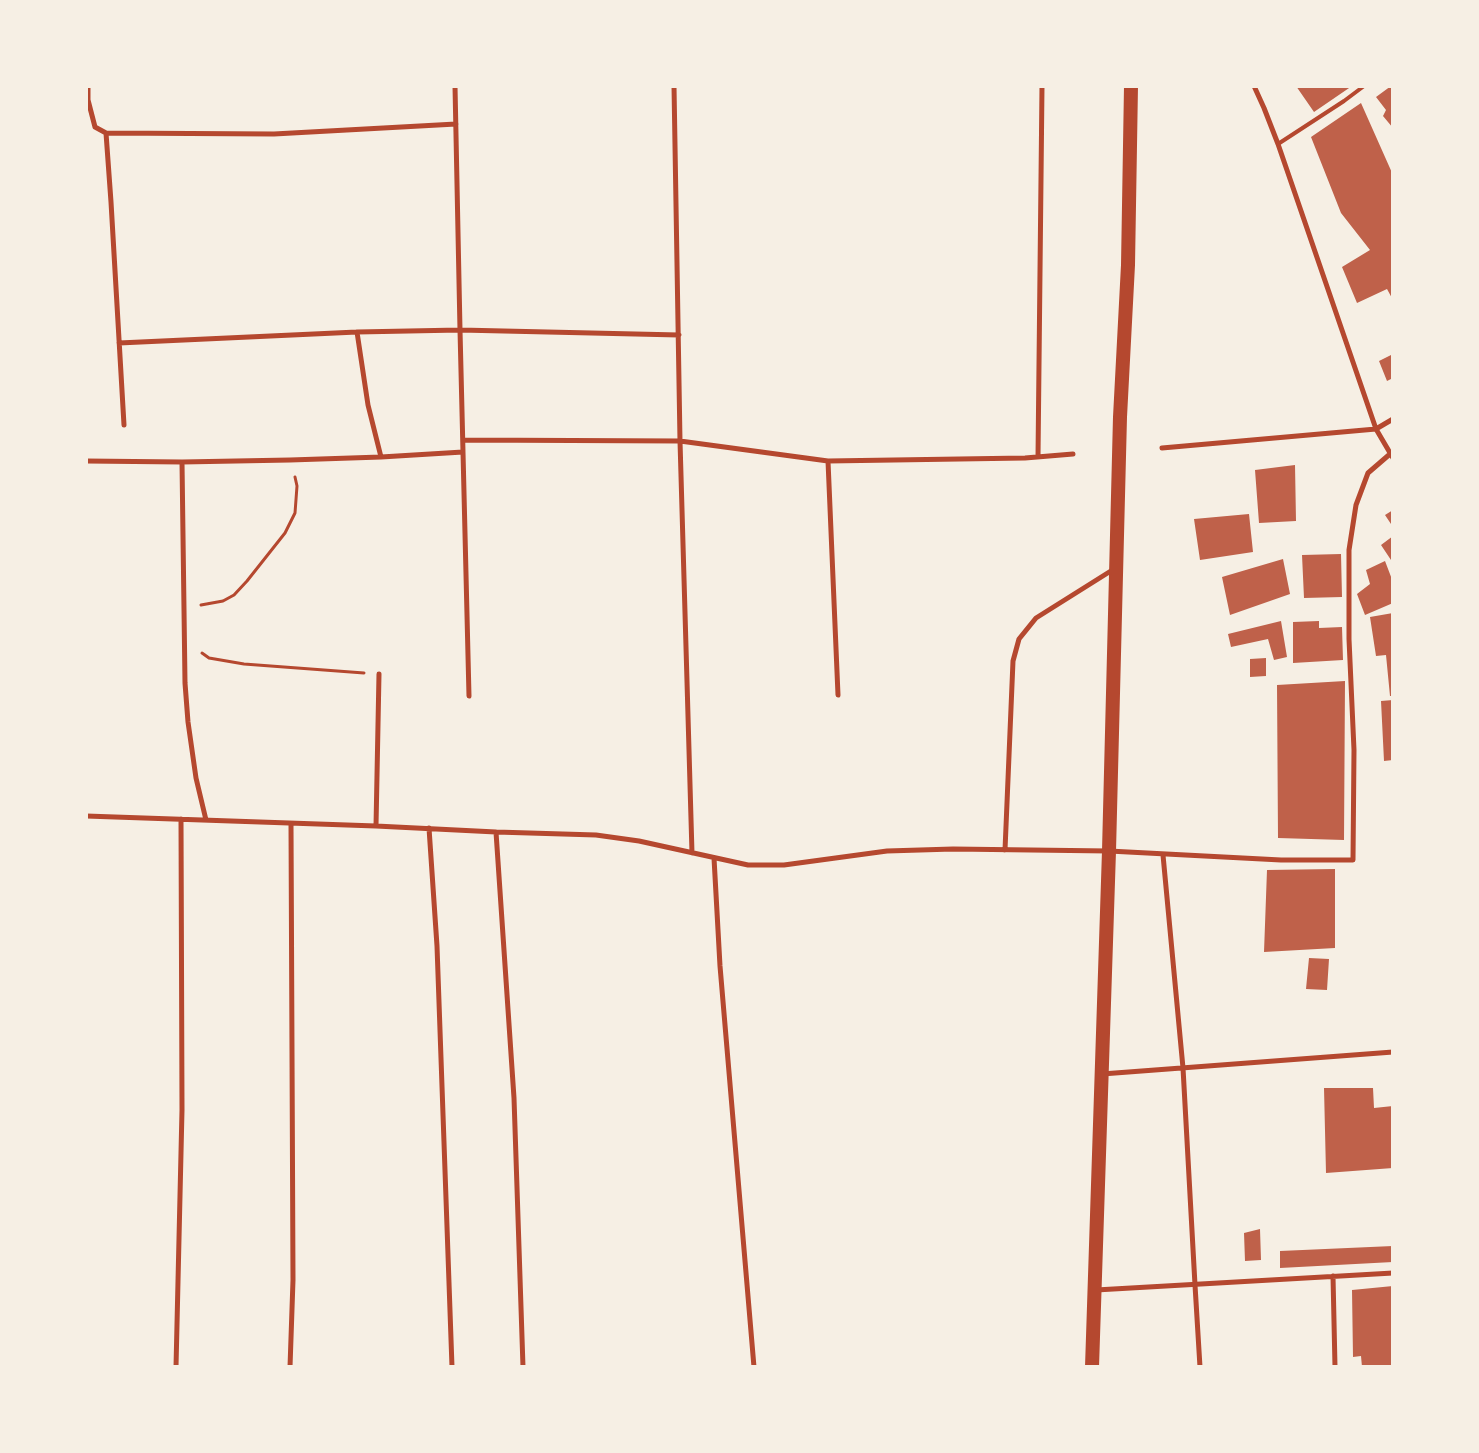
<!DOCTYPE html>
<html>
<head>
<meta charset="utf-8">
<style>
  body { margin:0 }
  #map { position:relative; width:1479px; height:1453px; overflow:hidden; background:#f6efe4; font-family:"IBM Plex Sans",sans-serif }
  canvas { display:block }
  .frame { position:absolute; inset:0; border:88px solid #f6efe4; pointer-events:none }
</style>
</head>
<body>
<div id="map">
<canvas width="1479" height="1453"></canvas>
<div class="frame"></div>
</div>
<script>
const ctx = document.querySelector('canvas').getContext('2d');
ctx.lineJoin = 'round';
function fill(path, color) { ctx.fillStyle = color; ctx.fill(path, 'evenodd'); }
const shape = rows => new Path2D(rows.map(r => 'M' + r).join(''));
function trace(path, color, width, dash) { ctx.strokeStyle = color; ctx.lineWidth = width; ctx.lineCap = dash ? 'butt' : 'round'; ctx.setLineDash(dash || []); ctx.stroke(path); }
fill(shape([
  [1296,86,1352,86,1314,112],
  [1391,86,1393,86,1393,128,1383,116,1386,110,1376,97],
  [1361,103,1393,175,1393,300,1387,289,1357,303,1342,267,1370,250,1341,213,1311,137],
  [1393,354,1393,378,1387,381,1379,361],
  [1295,465,1296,521,1259,523,1255,470],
  [1393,510,1393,527,1385,515],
  [1249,514,1253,552,1200,560,1194,519],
  [1393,536,1393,563,1381,545],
  [1341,554,1342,597,1304,598,1302,555],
  [1283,559,1290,594,1230,615,1222,577],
  [1385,561,1393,582,1393,603,1365,615,1357,594,1370,584,1366,570],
  [1393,613,1393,696,1390,696,1386,655,1376,656,1370,617],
  [1281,621,1287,657,1274,660,1268,639,1231,647,1228,634],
  [1319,621,1319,628,1342,627,1343,660,1293,663,1293,622],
  [1266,658,1266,676,1250,677,1250,659],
  [1345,681,1344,840,1278,838,1277,685],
  [1393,700,1393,760,1384,761,1381,701],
  [1335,869,1335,948,1264,952,1267,870],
  [1309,958,1329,959,1327,990,1306,989],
  [1324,1088,1373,1088,1374,1108,1393,1106,1393,1168,1326,1173],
  [1260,1229,1261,1260,1245,1261,1244,1233],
  [1393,1246,1393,1262,1280,1268,1280,1251],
  [1393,1286,1393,1367,1362,1367,1361,1356,1353,1357,1352,1290]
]), '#bf614a');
trace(shape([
  [201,605,223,601,234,595,247,581,285,533,295,513,297,486,295,477],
  [202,653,209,658,244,664,364,673]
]), '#b5482f', 3);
trace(shape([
  [1278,144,1344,101,1364,86]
]), '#b5482f', 4);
trace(shape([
  [88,86,88,100,95,127,106,133,274,134,456,124],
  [455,86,460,330,469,696],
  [674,86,680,441,692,853],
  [1254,86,1264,108,1278,144,1376,429,1393,458],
  [106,133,111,202,124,425],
  [357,332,368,405,381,457],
  [119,343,357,332,460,330,679,335],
  [463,440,680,441,828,461,1025,458,1073,454],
  [1162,448,1376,429,1393,419],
  [1038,457,1042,86],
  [86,461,182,462,290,460,381,457,463,452],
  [828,461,838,695],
  [182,462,185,683,188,722,196,778,206,820],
  [86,816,376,826,496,832,596,835,639,841,748,865,784,865,887,851,953,849,1109,851,1281,860,1353,860,1354,750,1349,639,1349,550,1356,505,1368,473,1390,454],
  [376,826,379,674],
  [429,828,437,946,452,1367],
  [496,832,514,1098,523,1367],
  [1005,850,1013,661,1019,639,1036,618,1114,569],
  [1163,855,1183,1068,1195,1285,1200,1367],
  [714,858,720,966,754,1367],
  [1102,1074,1393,1052],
  [1333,1276,1335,1367],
  [1096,1290,1393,1273],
  [176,1367,182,1110,181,819],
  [290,1367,293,1280,291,824]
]), '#b5482f', 5);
trace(shape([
  [1092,1367,1109,851,1120,417,1128,265,1131,86]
]), '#b5482f', 14);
</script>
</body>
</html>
